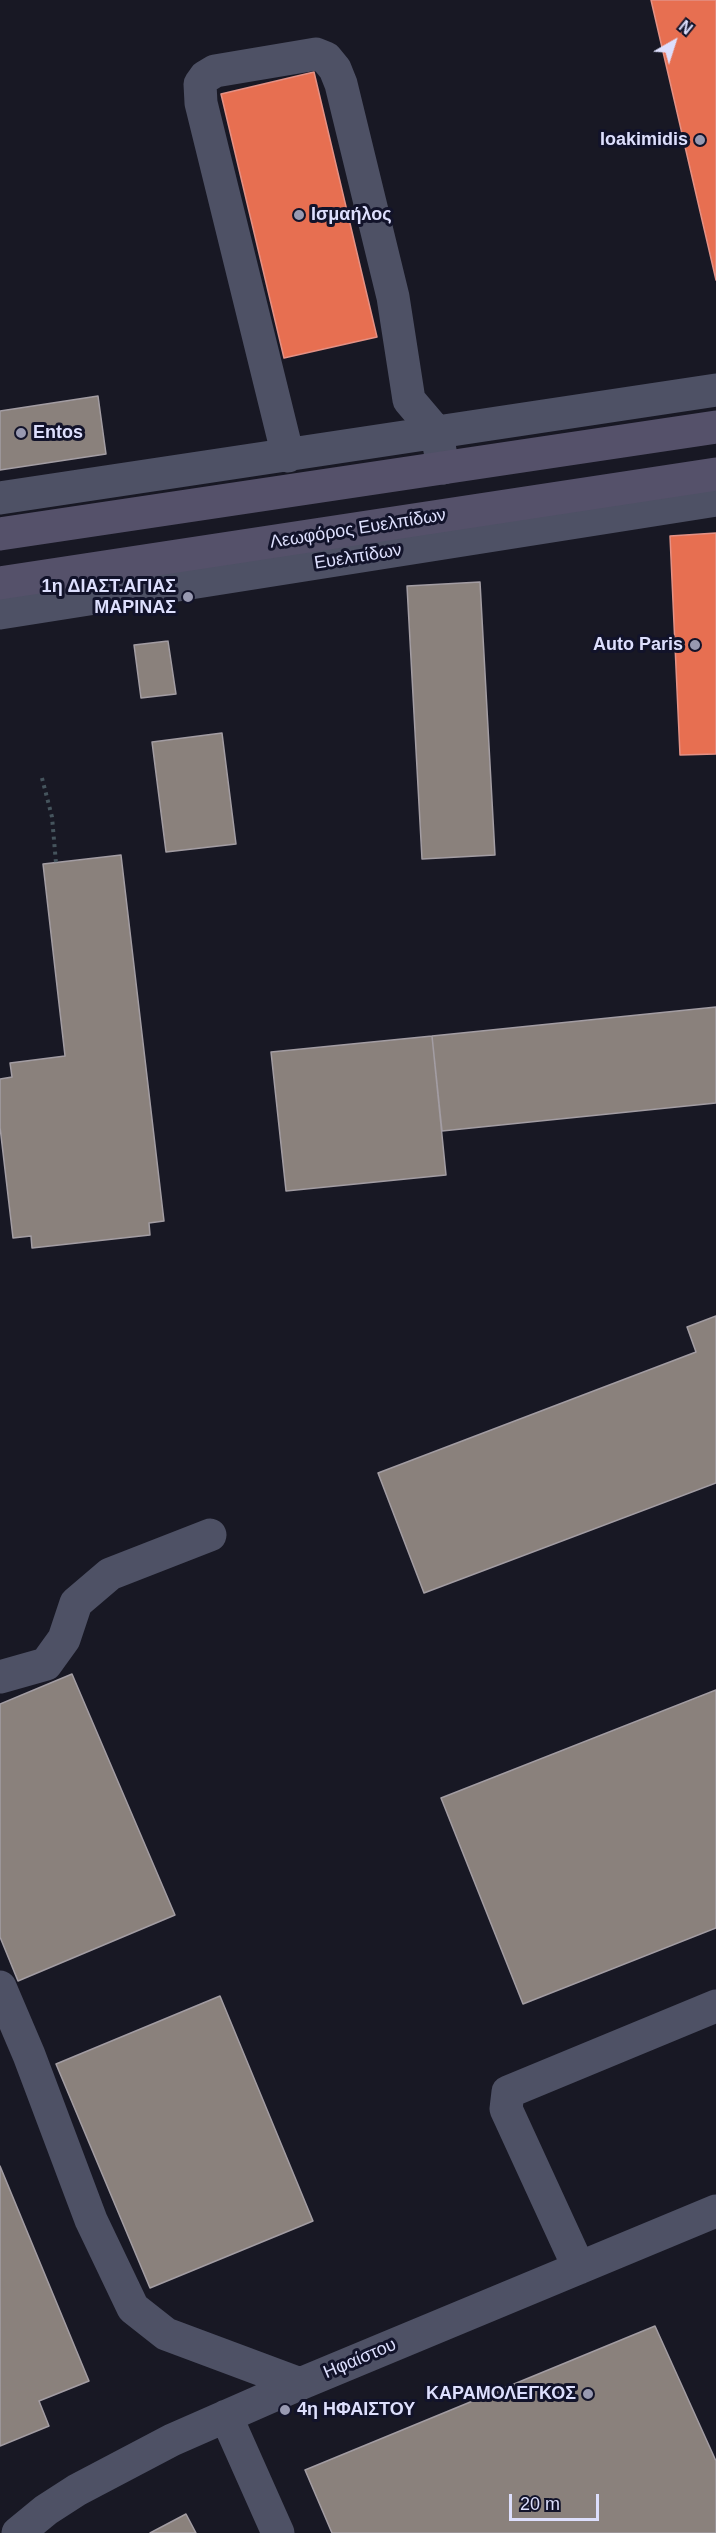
<!DOCTYPE html>
<html>
<head>
<meta charset="utf-8">
<style>
  body { margin:0 }
  #map { position:relative; width:716px; height:2533px; overflow:hidden; background:#181824; font-family:Helvetica,sans-serif }
  canvas { display:block }
  .north { position:absolute; left:644px; top:12px; width:60px; height:60px; -webkit-text-stroke:4px #12132a; paint-order:stroke; rotate:39deg; font-size:16px; font-weight:700; line-height:24px; text-align:center; color:#dddffd }
  .north::after { content:''; display:block; margin:auto; width:21px; height:27px; background:#dddffd; clip-path:polygon(50% 0,100% 100%,50% 72%,0 100%) }
  .scale { position:absolute; left:509px; top:2494px; width:90px; height:27px; box-sizing:border-box; border:3px solid #dddffd; border-top:0; padding-left:8px; font-size:18px; line-height:21px; white-space:nowrap; color:#dddffd; -webkit-text-stroke:4px #12132a; paint-order:stroke }
</style>
</head>
<body>
<div id="map">
<canvas width="716" height="2533"></canvas>
<div class="north">N</div>
<div class="scale">20 m</div>
</div>
<script>
const ctx = document.querySelector('canvas').getContext('2d');
ctx.lineJoin = 'round';
function fill(path, color) { ctx.fillStyle = color; ctx.fill(path, 'evenodd'); }
const shape = rows => new Path2D(rows.map(r => 'M' + r).join(''));
function trace(path, color, width, dash) { ctx.strokeStyle = color; ctx.lineWidth = width; ctx.lineCap = dash ? 'butt' : 'round'; ctx.setLineDash(dash || []); ctx.stroke(path); }
function drawText(font, color, halo, rows, align = 'center') {
  ctx.font = font + ' Helvetica,sans-serif'; ctx.lineWidth = 6; ctx.setLineDash([]); ctx.textBaseline = 'middle'; ctx.strokeStyle = halo; ctx.fillStyle = color; for (const [text, x, y, turn = 0] of rows) {
    ctx.save(); ctx.translate(x, y); ctx.rotate((+turn || 0) * Math.PI / 180); ctx.textAlign = isNaN(turn) ? turn : align; if (halo) ctx.strokeText(text, 0, 0); ctx.fillText(text, 0, 0); ctx.restore();
  }
}
const shops = shape([
  [651,0,716,0,716,280,651,0],
  [314,72,377,337,284,358,221,94,314,72],
  [716,533,716,754,680,755,670,536,716,533]
]);
fill(shops, '#e76f51');
trace(shops, '#e49185', 1.5);
const industry = shape([
  [98,396,106,454,0,470,0,411,98,396],
  [480,582,495,855,422,859,407,586,480,582],
  [168,641,176,694,141,698,134,645,168,641],
  [222,733,236,844,166,852,152,742,222,733],
  [121,855,164,1221,149,1223,150,1235,32,1248,31,1236,13,1238,0,1127,0,1079,12,1077,10,1063,65,1056,43,864,121,855],
  [716,1007,716,1103,442,1131,432,1036,716,1007],
  [432,1036,446,1175,286,1191,271,1052,432,1036],
  [716,1316,716,1483,424,1593,378,1473,696,1352,687,1327,716,1316],
  [72,1674,175,1915,18,1981,0,1937,0,1704,72,1674],
  [716,1690,716,1928,523,2004,441,1798,716,1690],
  [220,1996,313,2221,150,2288,56,2064,220,1996],
  [0,2166,89,2381,39,2401,49,2426,0,2446,0,2166],
  [655,2326,716,2461,716,2533,332,2533,305,2470,655,2326],
  [186,2514,196,2533,150,2533,186,2514]
]);
fill(industry, '#8a817c');
trace(industry, '#a39da3', 1.5);
trace(shape([
  [42,778,52,817,56,863]
]), '#45545d', 4, [3, 4.5]);
trace(shape([
  [288,456,201,103,200,84,205,77,215,71,316,54,326,58,335,69,341,84,393,297,409,400,437,433,443,468],
  [0,498,716,390],
  [0,613,716,500],
  [0,1677,46,1664,64,1639,76,1603,110,1574,210,1535],
  [0,1987,29,2055,91,2220,133,2308,166,2334,300,2384],
  [579,2268,506,2109,508,2092,716,2006],
  [226,2416,278,2533],
  [18,2533,46,2510,77,2490,172,2440,295,2386,716,2211]
]), '#4e5165', 33);
trace(shape([
  [0,534,716,427],
  [0,583,716,474]
]), '#55516a', 33);
for (const [x, y, r, color] of [
  [700,140,6,"#9899b1"],
  [299,215,6,"#9899b1"],
  [21,433,6,"#9899b1"],
  [188,597,6,"#9899b1"],
  [695,645,6,"#9899b1"],
  [588,2394,6,"#9899b1"],
  [285,2410,6,"#9899b1"]
]) { const dot = new Path2D(); dot.arc(x, y, r, 0, 2 * Math.PI); ctx.fillStyle = color; ctx.fill(dot); trace(dot, '#12132a', 2); }
drawText('bold 18px', '#dddffd', '#12132a', [
  ["Ioakimidis",688,140],
  ["Ισμαήλος",311,215,"left"],
  ["Entos",33,433,"left"],
  ["1η ΔΙΑΣΤ.ΑΓΙΑΣ",176,587],
  ["ΜΑΡΙΝΑΣ",176,608],
  ["Auto Paris",683,645],
  ["ΚΑΡΑΜΟΛΕΓΚΟΣ",576,2394],
  ["4η ΗΦΑΙΣΤΟΥ",297,2410,"left"]
], 'right');
drawText('18px', '#dddffd', '#12132a', [
  ["Λεωφόρος Ευελπίδων",358,529,-9],
  ["Ευελπίδων",358,557,-9],
  ["Ηφαίστου",360,2359,-23]
]);
</script>
</body>
</html>
